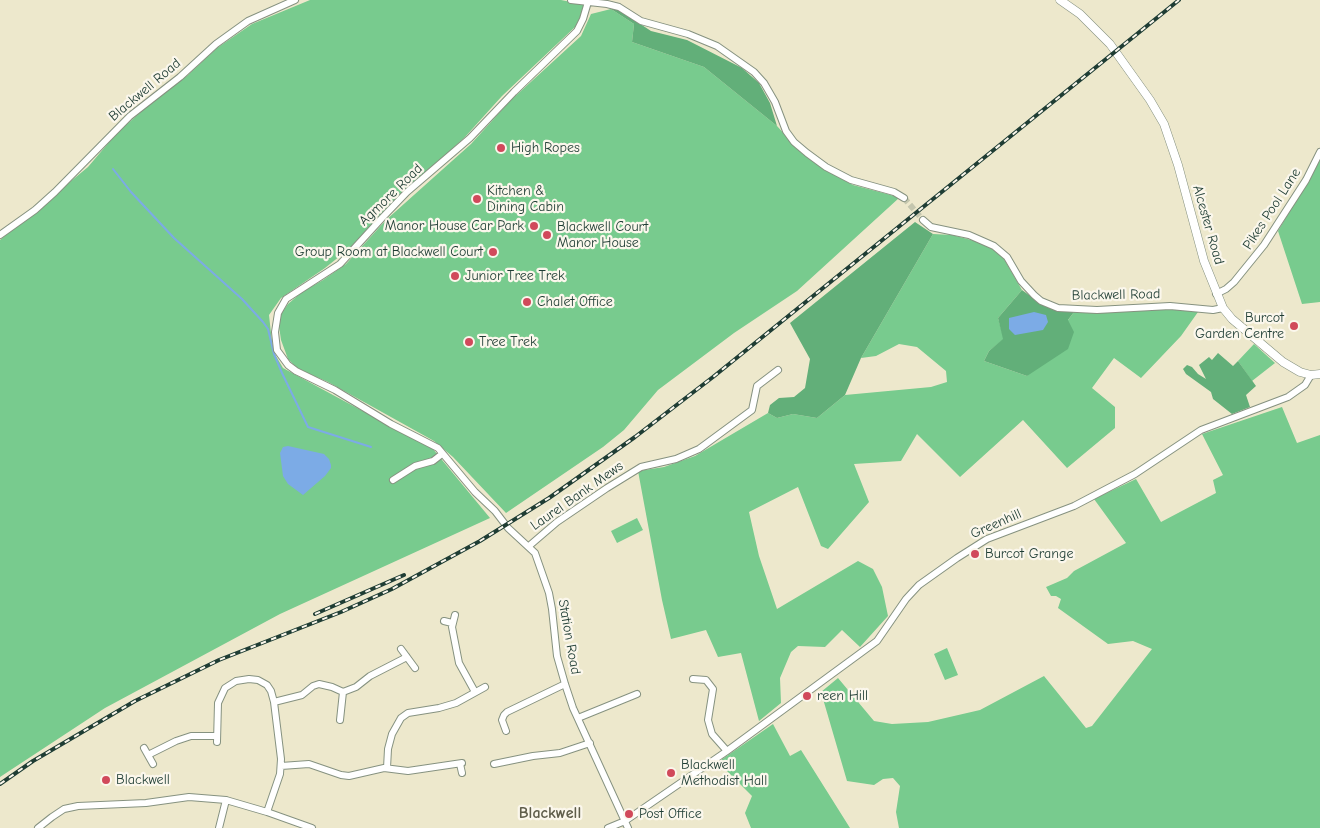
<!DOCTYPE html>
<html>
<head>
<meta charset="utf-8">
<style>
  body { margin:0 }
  canvas { display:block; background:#ede8cc }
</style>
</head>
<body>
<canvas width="1320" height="828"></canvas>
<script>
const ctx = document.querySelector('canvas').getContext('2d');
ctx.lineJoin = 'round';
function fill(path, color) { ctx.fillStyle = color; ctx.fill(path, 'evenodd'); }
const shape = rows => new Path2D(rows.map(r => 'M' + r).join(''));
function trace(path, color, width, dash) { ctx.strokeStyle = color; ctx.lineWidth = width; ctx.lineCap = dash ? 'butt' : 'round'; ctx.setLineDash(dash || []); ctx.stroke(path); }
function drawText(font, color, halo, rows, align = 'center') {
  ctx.font = font + ' "Comic Neue",sans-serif'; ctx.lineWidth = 4.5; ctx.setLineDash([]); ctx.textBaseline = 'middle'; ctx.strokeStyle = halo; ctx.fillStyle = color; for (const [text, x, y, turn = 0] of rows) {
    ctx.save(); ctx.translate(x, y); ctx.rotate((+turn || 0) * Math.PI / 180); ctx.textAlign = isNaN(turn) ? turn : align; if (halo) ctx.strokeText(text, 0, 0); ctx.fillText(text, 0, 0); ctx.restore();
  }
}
fill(shape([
  [310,0,561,0,581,4,586,7,582,19,575,27,502,96,465,137,376,219,350,248,325,268,281,298,269,315,273,351,283,368,433,449,490,518,280,614,105,708,0,777,0,240,88,167,116,134,143,110,188,75,217,48,252,24],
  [611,9,634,24,632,42,704,67,777,126,798,149,822,168,853,185,891,195,899,198,797,291,734,333,658,390,624,430,603,447,506,513,453,457,434,441,328,382,298,369,288,359,281,340,279,326,281,314,288,304,302,292,323,280,346,264,386,220,471,144,510,101,581,36,591,14],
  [1320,160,1320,302,1302,304,1278,231],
  [933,234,952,235,975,241,994,250,1004,259,1022,290,998,318,1004,339,989,351,984,361,1027,376,1074,312,1170,309,1198,312,1181,336,1141,378,1114,358,1092,388,1115,407,1115,428,1067,468,1023,420,960,477,917,434,901,461,854,464,869,502,828,549,821,546,798,487,749,512,759,556,777,609,858,561,873,569,882,587,888,616,860,647,842,630,825,647,798,646,791,652,780,678,781,703,759,721,741,653,718,657,706,630,671,639,662,600,638,471,664,467,695,456,768,413,777,418,793,414,817,418,845,395,931,387,947,382,946,371,917,347,899,344,876,356,861,358],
  [1254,344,1275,363,1252,381,1238,361],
  [1282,407,1297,443,1320,435,1320,828,899,828,896,812,900,786,893,778,883,779,874,785,847,781,821,692,838,678,874,721,892,724,928,722,980,710,1044,676,1086,728,1092,726,1152,649,1133,641,1108,644,1058,608,1061,599,1056,596,1051,596,1046,587,1067,578,1074,571,1126,543,1094,499,1136,479,1161,522,1216,493,1213,480,1223,475,1202,434],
  [637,518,643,530,617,543,611,531],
  [947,648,958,675,945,680,934,654],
  [773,724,790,756,801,750,850,828,751,828,745,813,752,796,718,762]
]), '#78cb8e');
fill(shape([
  [613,6,651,31,687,40,742,68,759,83,770,103,777,126,704,67,632,42,634,24,611,9],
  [915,222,933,234,861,358,845,395,817,418,793,414,777,418,768,413,770,405,779,398,794,397,805,388,810,359,790,323],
  [1022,290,1044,306,1058,311,1074,312,1068,320,1074,332,1068,349,1027,376,984,361,989,351,1003,339,998,318],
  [1218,353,1233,366,1238,361,1256,386,1246,395,1250,407,1232,414,1213,399,1211,392,1186,374,1183,369,1187,365,1192,367,1198,374,1206,379,1199,365,1209,357,1212,360]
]), '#62af79');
fill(shape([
  [1034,312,1046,315,1048,322,1043,330,1015,335,1009,329,1009,318],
  [288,446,324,454,329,459,331,465,331,468,325,476,303,495,288,484,283,476,280,453,283,447]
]), '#7cabe6');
trace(shape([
  [113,169,131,192,174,238,242,299,263,322,268,329,274,354,282,373,308,427,371,447]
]), '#7cabe6', 2);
trace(shape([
  [904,198,923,220]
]), '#c4c6ae', 6, [6, 3]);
const minor = shape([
  [571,0,607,4,619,7,641,21,688,34,717,46,754,72,764,83,775,102,786,131,794,142,807,153,826,167,851,180,894,192,904,198],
  [588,2,583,19,577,31,514,92,470,138,407,192,382,218,340,264,286,299,278,313,275,332,277,350,288,365,296,371,335,390,391,424,438,448,475,492,495,511,508,528,535,553,549,593,552,609,557,656,565,684,573,708,628,828],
  [923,220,931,227,969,235,994,246,1007,257,1021,281,1034,295,1041,301,1058,308,1097,310,1170,306,1213,310,1223,308],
  [0,235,35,210,55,192,130,116,180,77,216,44,248,21,295,0],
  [1216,294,1226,289,1234,282,1264,245,1306,180,1320,152],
  [393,480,415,466,433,461,442,454],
  [529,546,557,522,607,488,641,467,676,459,699,449,752,410,757,386,778,370],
  [455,615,452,627,459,663,475,692],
  [444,621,452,623],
  [401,649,415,668],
  [693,679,706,680,713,689,708,720,712,734,727,751],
  [274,702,302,695,313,686,319,684,332,687,343,692,356,687,370,676,407,657],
  [578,718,637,694],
  [340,720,343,692],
  [506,731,502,720,504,715,507,712,565,684],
  [217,742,218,703,225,688,236,681,249,679,258,680,267,685,271,691,274,702,281,759,280,774,267,812],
  [144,748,153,764],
  [148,755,176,741,191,736,217,736],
  [460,764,462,773],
  [494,764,533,756,560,753,590,743],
  [281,766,309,764,341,775,349,776,384,768,408,771,462,763],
  [387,768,388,749,392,734,401,718,408,713,439,708,456,703,485,687],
  [38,828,52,817,64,809,78,806,146,803,189,797,226,800,267,812,312,828],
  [219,828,226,800],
  [608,828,625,821,727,751,877,641,906,599,919,585,957,558,987,539,1074,506,1135,474,1201,430,1288,397,1305,385,1311,375]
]);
const major = shape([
  [1060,0,1080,14,1110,44,1150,100,1164,124,1178,165,1204,261,1223,308,1232,319,1283,362,1300,372,1311,375,1320,374]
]);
trace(minor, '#869280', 8);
trace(major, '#869280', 9);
trace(minor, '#fff', 6);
trace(major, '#fff', 8);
const rail = shape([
  [315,614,404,575],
  [0,784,33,761,135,701,219,660,341,612,392,589,480,541,549,498,635,437,713,377,1179,0]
]);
trace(rail, '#1f3d34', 4);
trace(rail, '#fbf7ec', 2, [5.5]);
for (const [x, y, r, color] of [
  [501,148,5,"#d1495b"],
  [477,199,5,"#d1495b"],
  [534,226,5,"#d1495b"],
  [547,235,5,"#d1495b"],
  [493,252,5,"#d1495b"],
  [455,276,5,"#d1495b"],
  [527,302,5,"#d1495b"],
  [1294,326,5,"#d1495b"],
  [469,342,5,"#d1495b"],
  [975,554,5,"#d1495b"],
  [807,696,5,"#d1495b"],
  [671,773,5,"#d1495b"],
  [106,780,5,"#d1495b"],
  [629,814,5,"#d1495b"]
]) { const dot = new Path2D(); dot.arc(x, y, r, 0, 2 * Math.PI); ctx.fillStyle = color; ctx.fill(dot); trace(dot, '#fbf7ec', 2); }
drawText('14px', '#1f3d34', '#fbf7ec', [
  ["Blackwell Road",145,90,-40],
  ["Agmore Road",391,195,-44],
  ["Pikes Pool Lane",1272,209,-57],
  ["Alcester Road",1208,225,74],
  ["Blackwell Road",1116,295,-1],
  ["Laurel Bank Mews",577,496,-35],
  ["Greenhill",996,524,-24],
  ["Station Road",569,637,80]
]);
drawText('14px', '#1f3d34', '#fbf7ec', [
  ["High Ropes",511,148],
  ["Kitchen &",487,191],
  ["Dining Cabin",487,207],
  ["Manor House Car Park",524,226,"right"],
  ["Blackwell Court",557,227],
  ["Manor House",557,243],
  ["Group Room at Blackwell Court",483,252,"right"],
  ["Junior Tree Trek",465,276],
  ["Chalet Office",537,302],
  ["Burcot",1284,318,"right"],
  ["Garden Centre",1284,334,"right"],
  ["Tree Trek",479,342],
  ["Burcot Grange",985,554],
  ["reen Hill",817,696],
  ["Blackwell",681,765],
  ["Methodist Hall",681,781],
  ["Blackwell",116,780],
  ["Post Office",639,814]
], 'left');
drawText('bold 16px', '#5f5d4a', '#fbf7ec', [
  ["Blackwell",550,813]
]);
</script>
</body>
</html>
